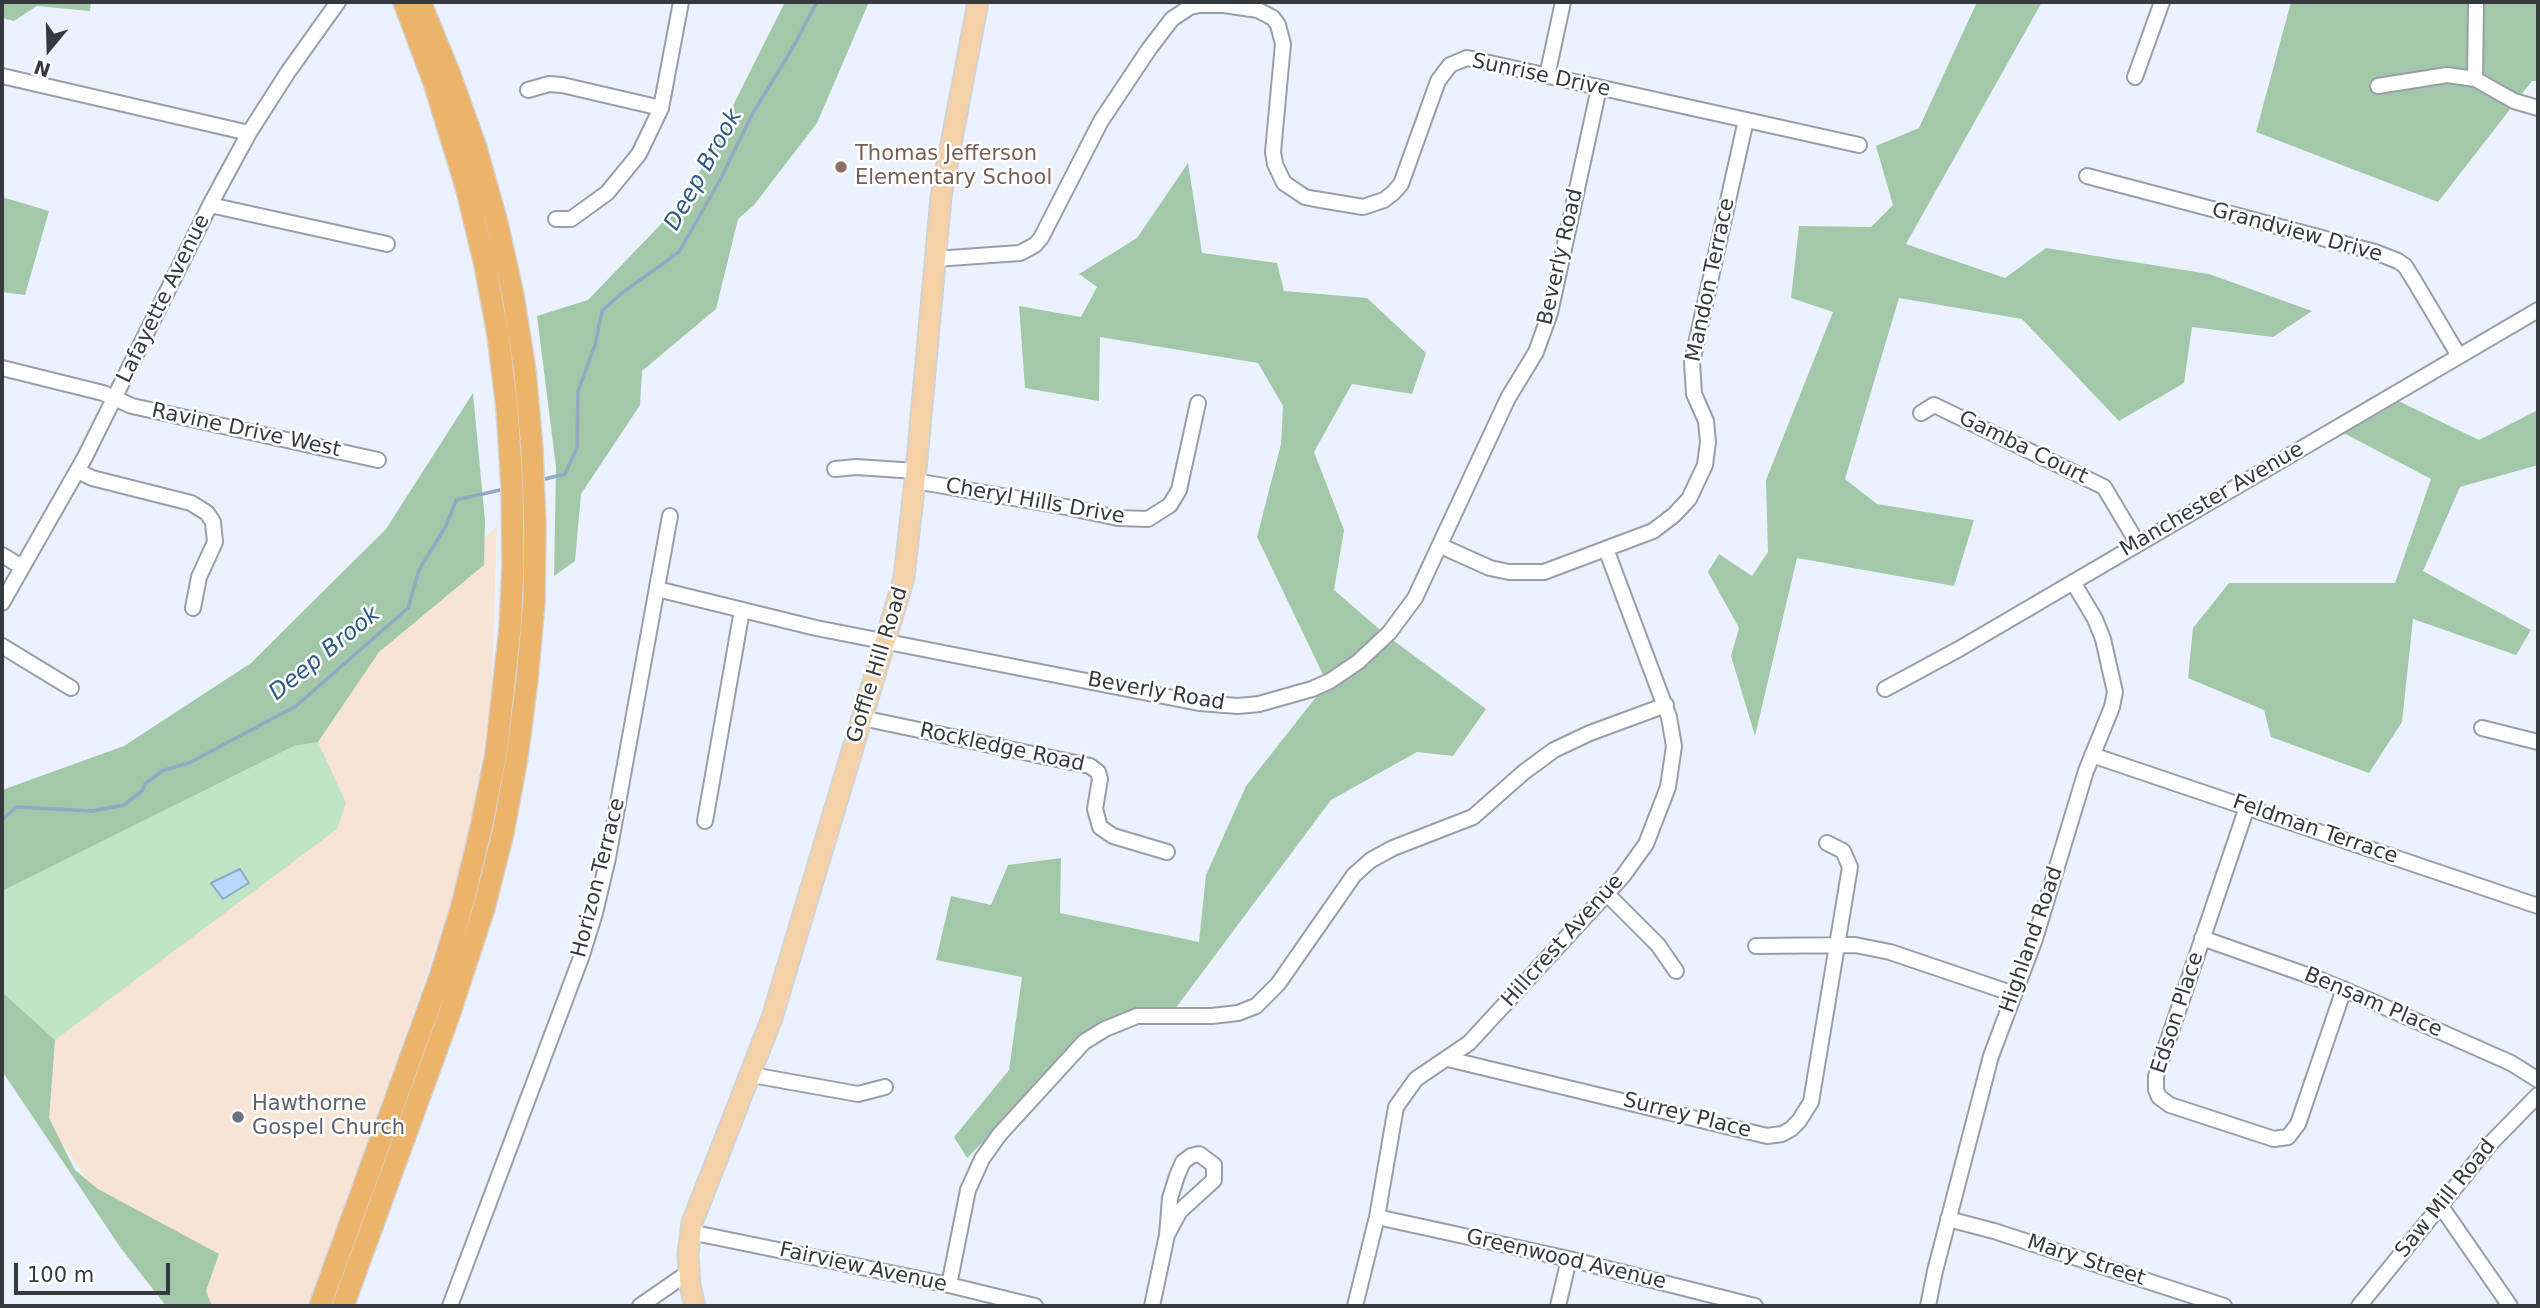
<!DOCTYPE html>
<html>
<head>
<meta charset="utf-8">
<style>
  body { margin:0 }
  #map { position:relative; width:2540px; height:1308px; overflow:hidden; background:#ecf2fd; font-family:"DejaVu Sans",sans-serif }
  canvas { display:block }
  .frame { position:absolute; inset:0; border:4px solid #36393d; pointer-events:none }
  .north { position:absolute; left:14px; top:14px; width:70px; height:70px; -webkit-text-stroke:5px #fff; paint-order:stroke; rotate:199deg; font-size:19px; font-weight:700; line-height:28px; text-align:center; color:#36393d }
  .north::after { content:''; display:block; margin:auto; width:24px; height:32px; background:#36393d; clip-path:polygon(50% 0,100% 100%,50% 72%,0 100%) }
  .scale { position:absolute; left:14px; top:1263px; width:156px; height:32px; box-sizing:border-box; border:4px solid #36393d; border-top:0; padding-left:9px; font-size:21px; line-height:24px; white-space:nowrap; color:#36393d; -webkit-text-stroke:5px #fff; paint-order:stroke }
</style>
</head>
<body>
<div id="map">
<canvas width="2540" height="1308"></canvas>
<div class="frame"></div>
<div class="north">N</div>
<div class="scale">100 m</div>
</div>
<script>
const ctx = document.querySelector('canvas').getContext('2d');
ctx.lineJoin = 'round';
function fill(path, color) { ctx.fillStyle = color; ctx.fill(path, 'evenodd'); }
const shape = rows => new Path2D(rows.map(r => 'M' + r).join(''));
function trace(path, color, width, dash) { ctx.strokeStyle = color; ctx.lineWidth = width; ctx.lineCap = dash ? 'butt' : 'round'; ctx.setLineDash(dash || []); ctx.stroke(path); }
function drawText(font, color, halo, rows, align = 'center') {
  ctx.font = font + ' "DejaVu Sans",sans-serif'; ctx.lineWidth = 5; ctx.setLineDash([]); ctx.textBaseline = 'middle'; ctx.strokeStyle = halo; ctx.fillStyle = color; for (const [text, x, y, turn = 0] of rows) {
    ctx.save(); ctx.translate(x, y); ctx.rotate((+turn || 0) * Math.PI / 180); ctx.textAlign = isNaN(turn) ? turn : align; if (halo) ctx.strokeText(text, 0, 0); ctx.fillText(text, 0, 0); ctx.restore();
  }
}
fill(shape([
  [497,527,491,704,463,864,422,988,308,1306,177,1306,2,1059,2,843,298,693]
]), '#f7e4d4');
fill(shape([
  [318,742,346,803,337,829,55,1040,2,992,2,891,294,746]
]), '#c0e4c6');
fill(shape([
  [2,2,91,2,90,11,37,6,14,21,2,18],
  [785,2,869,2,817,123,754,205,738,219,716,309,642,371,640,405,581,494,575,561,554,576,556,467,537,316,588,300,687,197],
  [1977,2,2042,2,1906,244,2005,278,2046,248,2209,274,2312,311,2273,337,2192,327,2184,383,2119,421,2022,319,1899,298,1845,479,1877,504,1974,520,1954,586,1797,558,1755,736,1731,656,1739,628,1708,572,1719,554,1752,576,1768,552,1766,480,1833,312,1791,298,1799,226,1871,227,1893,205,1876,146,1919,128],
  [2291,2,2538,2,2538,81,2532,81,2438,202,2256,132],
  [1188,163,1202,253,1277,263,1284,291,1367,298,1426,353,1412,394,1352,384,1314,452,1344,530,1334,590,1386,635,1486,709,1453,756,1417,752,1331,800,1172,1013,1083,1042,967,1158,954,1137,1009,1070,1022,977,936,960,951,896,991,905,1008,865,1061,858,1060,913,1199,942,1206,875,1246,786,1327,683,1257,537,1281,444,1283,406,1258,363,1100,337,1099,401,1025,388,1019,306,1081,317,1097,287,1079,274,1137,238],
  [2,197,49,211,25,295,2,292],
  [473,393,485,521,484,565,379,652,318,742,294,746,2,891,2,790,124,746,251,663,386,529],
  [2388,396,2479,440,2538,410,2538,465,2460,487,2423,571,2531,630,2516,655,2413,619,2402,722,2369,773,2271,737,2264,710,2188,678,2193,628,2229,583,2395,583,2431,479,2334,428],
  [2,992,55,1040,49,1118,75,1170,98,1189,219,1254,206,1291,212,1306,166,1306,120,1247,2,1071]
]), '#a2c8a9');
const water = shape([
  [240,869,249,883,223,899,211,883,240,869]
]);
fill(water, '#b8d9fb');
trace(water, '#91a9c2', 2);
trace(shape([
  [545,479,565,474,577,448,578,391,595,345,602,311,622,293,679,252,720,180,753,113,792,49,817,2],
  [2,820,16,807,93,811,124,805,142,791,145,784,162,771,191,762,296,706,408,608,419,570,447,524,456,500,500,490]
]), '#91a9c2', 3.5);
const minor = shape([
  [2,76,249,133],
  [1547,76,1563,2],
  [2135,77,2162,2],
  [2475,79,2476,2],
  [2378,86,2447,75,2475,79,2514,101,2538,108],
  [528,90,549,84,562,85,661,108],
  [2087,176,2375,252,2398,261,2405,266,2415,282,2459,356],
  [210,205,387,244],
  [556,219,571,219,607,193,639,154,661,108,681,2],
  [935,259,1020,253,1035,245,1041,238,1101,121,1149,49,1172,19,1190,7,1200,5,1224,5,1258,10,1273,18,1278,25,1283,44,1273,152,1275,164,1284,183,1305,197,1315,199,1363,207,1384,200,1393,193,1401,184,1438,81,1450,65,1467,58,1859,145],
  [2,368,103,393,132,406,378,460],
  [1921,413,1934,405,2104,487,2138,544],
  [835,469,856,467,916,471],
  [78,471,92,478,191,503,207,513,213,522,215,542,199,577,193,608],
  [915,481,1066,507,1118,518,1148,519,1170,505,1179,490,1198,403],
  [1441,546,1490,568,1509,572,1544,572,1653,531,1674,515,1689,499,1705,465,1708,442,1706,421,1694,394,1692,362,1746,120],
  [2,555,22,567],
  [657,589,816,628,1199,703,1238,706,1259,704,1312,689,1330,681,1358,662,1389,633,1415,598,1508,398,1536,352,1550,313,1599,88],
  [2,603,85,457,210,205,249,133,288,72,338,2],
  [2,646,71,688],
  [1885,689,1959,649,2538,310],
  [862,718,1090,766,1098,772,1100,779,1095,809,1100,827,1113,836,1167,852],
  [2482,728,2538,742],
  [2092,755,2538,906],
  [2247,807,2156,1076,2156,1090,2159,1097,2170,1105,2274,1139,2288,1137,2298,1124,2344,989],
  [705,821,742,610],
  [1606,893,1658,945,1676,971],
  [2202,938,2321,980,2371,1001,2511,1063,2538,1080],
  [1756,946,1855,945,1890,952,2014,994],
  [1448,1059,1767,1136,1782,1134,1791,1129,1799,1121,1811,1102,1850,867,1843,851,1827,843],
  [752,1075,858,1094,885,1087],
  [2440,1205,2510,1306],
  [1377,1217,1569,1259,1755,1306],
  [1948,1219,1994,1231,2224,1306],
  [690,1232,949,1285,1035,1306],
  [949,1285,968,1190,982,1159,999,1135,1084,1042,1105,1029,1137,1016,1212,1016,1238,1013,1256,1006,1278,984,1354,875,1371,860,1393,848,1473,817,1524,772,1554,750,1590,733,1666,705],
  [450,1306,582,955,595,913,608,858,670,516],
  [640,1306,689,1272],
  [1152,1306,1167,1235,1180,1211,1214,1180,1214,1165,1199,1154,1191,1156,1183,1162,1177,1176,1170,1198,1167,1235],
  [1355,1306,1377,1217,1396,1107,1416,1079,1469,1043,1623,876,1646,844,1668,787,1674,746,1669,717,1606,549],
  [1558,1306,1569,1259],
  [1928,1306,1935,1271,1991,1056,2035,939,2086,771,2112,707,2115,692,2103,639,2095,619,2073,582],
  [2359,1306,2491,1143,2538,1095]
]);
const major = shape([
  [695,1306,690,1286,688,1254,692,1223,772,1018,904,578,916,471,941,197,978,2]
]);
const highway = shape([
  [320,1306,441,974,463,902,481,828,496,753,510,629,513,565,512,487,507,408,498,335,485,265,467,190,434,82,404,2],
  [343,1306,448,1018,484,908,503,833,517,757,527,680,534,603,535,525,532,449,525,371,513,295,497,223,476,148,450,75,420,2]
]);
trace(minor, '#999ea8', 18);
trace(major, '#d3d3d4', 23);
trace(highway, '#d3d3d4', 24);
trace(minor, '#fff', 14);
trace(major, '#f4d1a6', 19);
trace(highway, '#ecb36b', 21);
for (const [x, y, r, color] of [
  [841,167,7,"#8d6e63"],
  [238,1117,7,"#6b7280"]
]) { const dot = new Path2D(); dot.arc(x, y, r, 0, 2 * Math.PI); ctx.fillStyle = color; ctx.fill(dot); trace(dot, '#fff', 2.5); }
drawText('21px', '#36393d', '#fff', [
  ["Sunrise Drive",1541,76,12],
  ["Grandview Drive",2297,233,15],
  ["Beverly Road",1561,257,-77],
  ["Mandon Terrace",1711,280,-78],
  ["Lafayette Avenue",164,299,-64],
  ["Ravine Drive West",246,431,12],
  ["Gamba Court",2023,448,26],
  ["Manchester Avenue",2212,500,-30],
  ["Cheryl Hills Drive",1035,502,10],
  ["Goffle Hill Road",878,665,-73],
  ["Beverly Road",1156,692,10],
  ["Rockledge Road",1002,748,12],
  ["Feldman Terrace",2315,830,19],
  ["Horizon Terrace",599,878,-76],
  ["Highland Road",2032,940,-71],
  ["Hillcrest Avenue",1563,941,-48],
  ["Bensam Place",2373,1003,23],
  ["Edson Place",2178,1013,-72],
  ["Surrey Place",1687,1116,14],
  ["Saw Mill Road",2446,1199,-51],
  ["Greenwood Avenue",1566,1260,13],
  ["Mary Street",2086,1261,18],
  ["Fairview Avenue",863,1268,12]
]);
drawText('21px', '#785e54', '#fff', [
  ["Thomas Jefferson",855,155],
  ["Elementary School",855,179]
], 'left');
drawText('21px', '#5b616d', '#fff', [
  ["Hawthorne",252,1105],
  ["Gospel Church",252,1129]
], 'left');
drawText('italic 23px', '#2b5986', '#fff', [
  ["Deep Brook",704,170,-61],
  ["Deep Brook",325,654,-39]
]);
</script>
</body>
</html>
